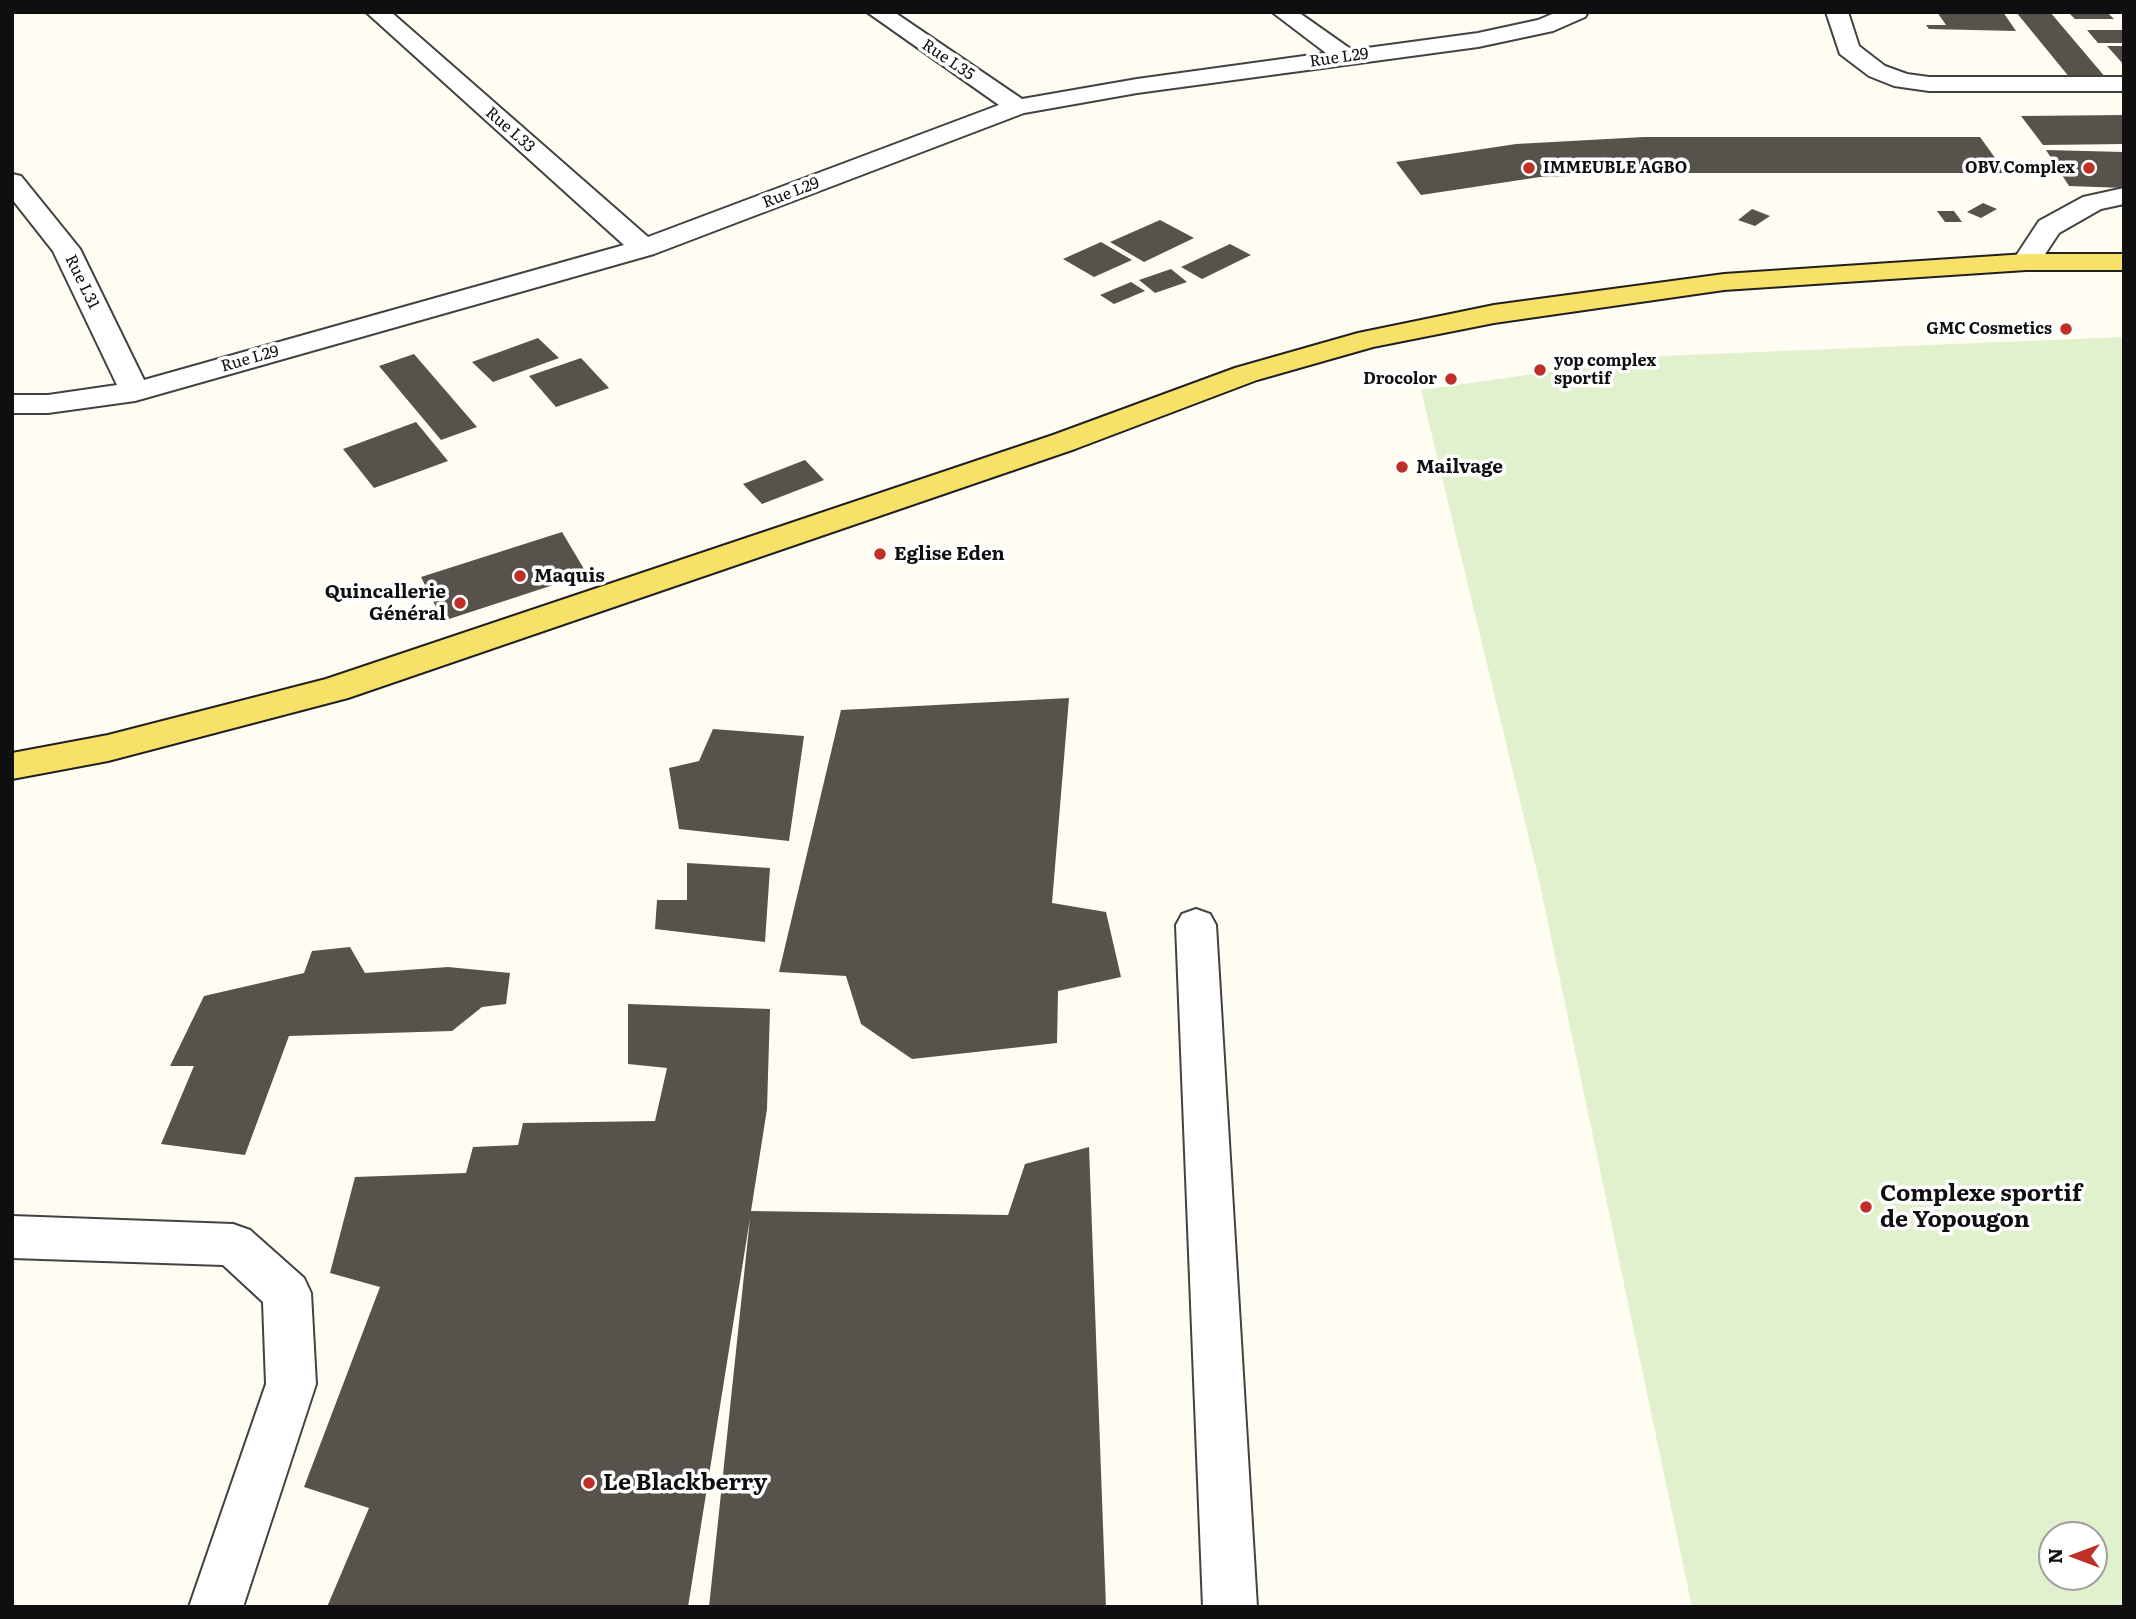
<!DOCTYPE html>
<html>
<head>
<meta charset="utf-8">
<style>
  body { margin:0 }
  #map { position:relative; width:2136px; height:1619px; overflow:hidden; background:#fffdf2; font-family:Literata,serif }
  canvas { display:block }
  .frame { position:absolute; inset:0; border:14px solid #0f0f0f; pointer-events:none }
  .north { position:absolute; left:2038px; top:1521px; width:70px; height:70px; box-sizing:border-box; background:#fff; border:2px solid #9f9f9f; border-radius:50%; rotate:270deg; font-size:19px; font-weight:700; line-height:28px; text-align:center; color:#0f0f0f }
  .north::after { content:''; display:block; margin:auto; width:24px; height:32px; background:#bf2e27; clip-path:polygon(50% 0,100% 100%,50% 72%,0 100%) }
</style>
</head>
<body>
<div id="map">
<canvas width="2136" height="1619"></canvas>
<div class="frame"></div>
<div class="north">N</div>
</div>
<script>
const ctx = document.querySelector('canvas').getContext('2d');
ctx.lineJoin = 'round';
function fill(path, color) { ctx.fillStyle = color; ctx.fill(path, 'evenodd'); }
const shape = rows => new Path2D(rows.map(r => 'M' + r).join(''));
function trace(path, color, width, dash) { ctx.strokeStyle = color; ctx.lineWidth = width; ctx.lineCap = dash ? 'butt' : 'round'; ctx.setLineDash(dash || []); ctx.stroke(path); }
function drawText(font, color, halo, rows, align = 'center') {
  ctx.font = font + ' Literata,serif'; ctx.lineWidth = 7; ctx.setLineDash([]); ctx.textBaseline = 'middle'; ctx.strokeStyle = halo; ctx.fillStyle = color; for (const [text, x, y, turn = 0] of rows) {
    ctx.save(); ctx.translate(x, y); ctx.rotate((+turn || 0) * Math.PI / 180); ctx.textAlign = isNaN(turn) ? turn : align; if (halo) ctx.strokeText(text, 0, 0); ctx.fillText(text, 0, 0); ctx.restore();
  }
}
fill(shape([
  [2124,337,2124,1607,1692,1607,1539,880,1421,390,1661,356],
  [2094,1535,2094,1577,2052,1577,2052,1535]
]), '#e1f1cd');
fill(shape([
  [1937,12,2003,12,2016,31,1929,29,1926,25,1946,25],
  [2016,12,2050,12,2106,78,2070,78],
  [2068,12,2107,12,2114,19,2075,19],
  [2087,30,2124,30,2124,43,2098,43],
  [2107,46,2124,46,2124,65],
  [2124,115,2124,144,2043,145,2021,116],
  [1644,137,1980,137,2006,173,1660,173,1540,177,1421,195,1396,162,1516,144],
  [2046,150,2124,152,2124,188,2069,186],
  [1983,203,1997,209,1981,218,1967,212],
  [1752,209,1770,216,1755,226,1738,220],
  [1937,211,1954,211,1962,222,1945,222],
  [1160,220,1194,238,1144,262,1110,242],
  [1101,242,1132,260,1094,277,1063,259],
  [1230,244,1251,255,1202,279,1181,267],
  [1171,269,1187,282,1155,293,1139,280],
  [1131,282,1145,291,1114,304,1100,295],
  [538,338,559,358,493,382,472,362],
  [414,354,477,427,441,440,379,366],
  [581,358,609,388,556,407,529,376],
  [416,422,448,461,374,488,343,449],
  [805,460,824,480,762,504,743,484],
  [562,532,587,574,443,621,421,577],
  [1069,698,1052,903,1106,912,1121,977,1058,991,1057,1043,912,1059,861,1024,846,976,779,972,841,710],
  [713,729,804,736,789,841,679,829,669,768,699,761],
  [687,863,770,868,765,942,655,929,657,900,687,900],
  [350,947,365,973,448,967,510,973,506,1004,482,1007,452,1031,289,1036,245,1155,161,1144,194,1066,170,1066,204,996,304,973,312,951],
  [628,1004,770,1009,767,1109,751,1211,1008,1215,1025,1164,1089,1147,1106,1607,709,1607,750,1218,688,1607,327,1607,369,1508,304,1487,380,1287,330,1273,355,1177,466,1173,473,1147,518,1145,523,1123,655,1121,667,1068,628,1064]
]), '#58524c');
const minor = shape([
  [366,12,391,12,648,237,999,105,867,12,894,12,1022,99,1137,79,1326,53,1272,12,1298,12,1352,50,1478,33,1538,20,1557,12,1588,12,1585,17,1553,31,1478,47,1137,93,1024,113,654,254,135,401,48,413,12,413,12,395,48,395,117,385,53,251,12,199,12,174,21,176,80,249,144,380,624,245,366,12],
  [1826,12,1848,12,1859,46,1885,66,1907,74,1929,77,2124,77,2124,91,1929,91,1894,86,1869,76,1840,54,1826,12],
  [2124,188,2124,204,2101,209,2059,233,2036,268,2026,270,2016,268,2012,262,2039,221,2083,197,2124,188],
  [1196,909,1210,914,1216,925,1257,1607,1203,1607,1176,925,1182,914,1196,909],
  [12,1216,233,1224,250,1230,304,1278,311,1293,316,1384,243,1607,189,1607,266,1384,263,1302,223,1265,12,1258,12,1216]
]);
const major = shape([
  [2026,254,2124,254,2124,270,2026,270,1724,290,1494,323,1373,347,1257,380,1075,449,348,698,108,761,12,779,12,753,108,735,326,679,1053,435,1235,368,1358,333,1494,305,1724,274,2026,254]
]);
trace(minor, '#424242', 4);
trace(major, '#202020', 4);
fill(minor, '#fff');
fill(major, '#f7e169');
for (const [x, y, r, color] of [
  [1529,168,7,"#bf2e27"],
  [2089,168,7,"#bf2e27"],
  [2066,329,7,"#bf2e27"],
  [1540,370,7,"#bf2e27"],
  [1451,379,7,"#bf2e27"],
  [1402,467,7,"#bf2e27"],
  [880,554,7,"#bf2e27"],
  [520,576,7,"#bf2e27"],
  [460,603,7,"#bf2e27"],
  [1866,1207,7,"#bf2e27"],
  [589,1483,7,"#bf2e27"]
]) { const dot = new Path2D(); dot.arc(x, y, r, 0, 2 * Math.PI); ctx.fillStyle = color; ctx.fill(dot); trace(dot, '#fff', 2.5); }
drawText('16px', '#0f0f0f', '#fff', [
  ["Rue L29",1339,58,-8],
  ["Rue L35",948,60,34],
  ["Rue L33",510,130,41],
  ["Rue L29",791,193,-21],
  ["Rue L31",82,282,64],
  ["Rue L29",250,359,-16]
]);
drawText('bold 16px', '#0f0f0f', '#fff', [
  ["IMMEUBLE AGBO",1543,168,"left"],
  ["OBV Complex",2075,168],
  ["GMC Cosmetics",2052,329],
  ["yop complex",1554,361,"left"],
  ["sportif",1554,379,"left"],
  ["Drocolor",1437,379]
], 'right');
drawText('bold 19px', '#0f0f0f', '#fff', [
  ["Mailvage",1416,467],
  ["Eglise Eden",894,554],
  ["Maquis",534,576],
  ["Quincallerie",446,592,"right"],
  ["Général",446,614,"right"]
], 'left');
drawText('bold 23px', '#0f0f0f', '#fff', [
  ["Complexe sportif",1880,1194],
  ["de Yopougon",1880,1220],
  ["Le Blackberry",603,1483]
], 'left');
</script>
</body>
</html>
